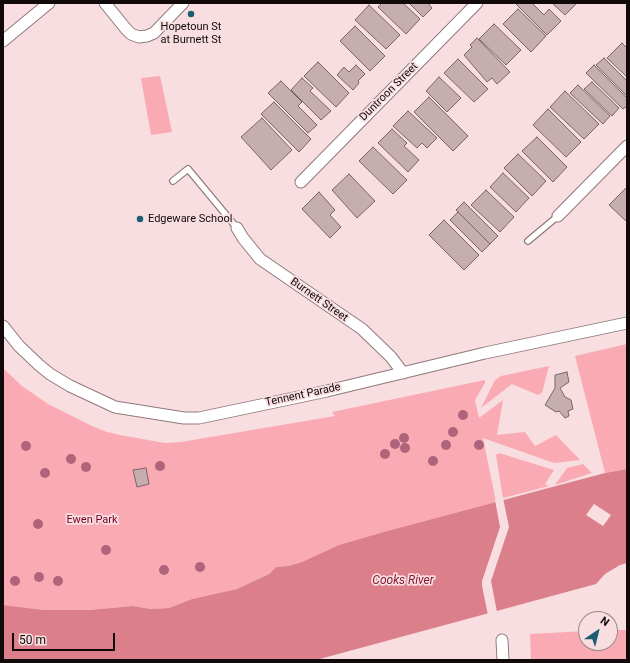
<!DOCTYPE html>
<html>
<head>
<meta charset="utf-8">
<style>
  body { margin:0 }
  #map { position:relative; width:630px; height:663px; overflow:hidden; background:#f8dee0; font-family:Roboto,sans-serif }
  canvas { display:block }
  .frame { position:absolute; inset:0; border:4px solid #11090a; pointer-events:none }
  .north { position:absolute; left:578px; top:611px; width:40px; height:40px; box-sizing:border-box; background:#f8dee0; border:1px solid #9c898a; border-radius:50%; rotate:35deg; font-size:11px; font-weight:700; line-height:16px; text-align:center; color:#11090a }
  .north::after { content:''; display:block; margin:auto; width:14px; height:18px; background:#1b5e72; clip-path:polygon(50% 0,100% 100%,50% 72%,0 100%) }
  .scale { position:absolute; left:12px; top:633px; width:103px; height:18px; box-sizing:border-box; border:2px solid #11090a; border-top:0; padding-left:5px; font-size:12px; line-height:14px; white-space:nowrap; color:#11090a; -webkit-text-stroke:3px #f8dee0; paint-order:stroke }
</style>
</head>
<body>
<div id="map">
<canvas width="630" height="663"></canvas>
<div class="frame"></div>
<div class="north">N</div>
<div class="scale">50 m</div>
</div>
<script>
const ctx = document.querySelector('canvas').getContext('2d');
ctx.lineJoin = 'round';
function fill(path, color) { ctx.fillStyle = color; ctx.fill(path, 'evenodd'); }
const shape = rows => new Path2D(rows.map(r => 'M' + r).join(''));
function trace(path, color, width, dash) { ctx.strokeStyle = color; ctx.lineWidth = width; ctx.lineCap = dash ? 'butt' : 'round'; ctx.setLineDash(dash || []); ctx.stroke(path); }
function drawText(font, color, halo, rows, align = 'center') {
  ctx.font = font + ' Roboto,sans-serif'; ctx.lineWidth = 3.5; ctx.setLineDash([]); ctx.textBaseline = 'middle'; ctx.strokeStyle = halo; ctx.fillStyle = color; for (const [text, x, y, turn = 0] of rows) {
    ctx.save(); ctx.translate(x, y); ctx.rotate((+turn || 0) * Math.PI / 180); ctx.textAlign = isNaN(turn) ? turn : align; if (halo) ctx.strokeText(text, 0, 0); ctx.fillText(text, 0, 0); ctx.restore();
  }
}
fill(shape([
  [160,76,172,132,151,135,141,78],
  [627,344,627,469,605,473,575,356],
  [549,366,542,393,538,395,512,384,481,408,495,380,501,376],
  [3,368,22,386,48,404,92,426,107,432,120,435,165,443,181,442,335,416,332,412,485,380,485,383,475,400,479,418,503,400,497,435,525,432,535,446,556,435,580,460,554,463,483,438,496,502,387,531,339,545,302,562,288,566,276,567,269,574,237,589,192,599,169,608,151,609,133,606,89,610,44,610,3,605],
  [499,453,554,470,545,484,549,486,503,498,496,455],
  [583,464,592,473,555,485,567,468],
  [610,630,627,630,627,660,531,660,530,634,586,631,586,643,610,643]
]), '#faaab3');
fill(shape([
  [627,469,627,563,620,565,605,574,596,584,316,660,3,660,3,605,44,610,89,610,133,606,151,609,169,608,192,599,237,589,269,574,276,567,288,566,302,562,339,545,387,531,605,473]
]), '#db7f8b');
fill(shape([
  [503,498,509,527,491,581,497,612,488,615,482,586,482,581,500,527,495,500],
  [594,504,611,515,603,526,586,515]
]), '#f8dee0');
const building = shape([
  [382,3,403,3,420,19,406,34,378,7,382,3],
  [409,3,428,3,432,8,423,17,409,3],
  [515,3,532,3,544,15,549,9,561,21,547,35,515,3],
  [552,3,577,3,565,15,552,3],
  [369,5,400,35,386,49,355,20,369,5],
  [518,9,546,36,531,52,503,24,518,9],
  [494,24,521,50,506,65,479,39,494,24],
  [355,26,385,56,370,71,340,41,355,26],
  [477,38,510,72,497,84,492,78,487,82,464,55,472,47,470,45,477,38],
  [622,43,627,48,627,77,607,58,622,43],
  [604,58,627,81,627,96,596,65,604,58],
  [458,59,488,89,474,102,444,73,458,59],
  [318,62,349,93,336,107,304,76,318,62],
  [356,65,365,74,358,81,359,83,353,90,337,75,344,67,349,72,356,65],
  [594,65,627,98,627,106,623,109,586,73,594,65],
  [439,77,461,98,447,112,426,91,439,77],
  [302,78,313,88,310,91,331,111,321,120,291,90,302,78],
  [281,81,302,102,298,106,317,125,308,133,268,93,281,81],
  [592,82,619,108,612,116,584,89,592,82],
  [578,85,610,116,603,124,570,93,578,85],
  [565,91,599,124,584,139,550,107,565,91],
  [429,97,468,136,453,151,414,112,429,97],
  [274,102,311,139,299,152,261,114,274,102],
  [548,109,581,142,566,157,533,125,548,109],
  [408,111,437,138,427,148,422,143,417,148,393,126,408,111],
  [262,118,292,150,271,170,241,137,262,118],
  [392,129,407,143,404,146,419,160,408,172,378,143,392,129],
  [537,137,567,167,553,182,522,151,537,137],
  [373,147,407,180,393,194,359,161,373,147],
  [518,154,546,181,532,196,504,168,518,154],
  [503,173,529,198,516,212,490,187,503,173],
  [349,174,375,201,357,218,332,190,349,174],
  [627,187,627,220,626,221,609,205,627,187],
  [486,190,514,217,500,232,471,205,486,190],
  [319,192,335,210,330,215,341,227,330,238,302,209,319,192],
  [464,202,498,236,490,244,456,210,464,202],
  [458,212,490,244,482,252,450,220,458,212],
  [444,220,479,255,464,270,429,235,444,220],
  [567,372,569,382,560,388,565,397,571,400,573,409,568,411,569,416,565,418,559,411,556,412,545,405,555,388,555,375,567,372],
  [146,468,149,484,137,487,133,470,146,468]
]);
fill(building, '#c6adb0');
trace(building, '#7b6466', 1);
const service = shape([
  [173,181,188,169,237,228],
  [528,241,558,216]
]);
const minor = shape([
  [105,3,126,29,131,34,139,37,147,36,154,33,183,3],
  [3,41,49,3],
  [301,182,477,3],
  [558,216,627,146],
  [237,228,243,238,260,259,362,329,391,357,403,373],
  [3,326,19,346,39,365,50,374,70,386,115,407,184,418,199,418,327,391,485,353,627,323],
  [502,640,503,660]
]);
trace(service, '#90797b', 8);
trace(minor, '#90797b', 13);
trace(service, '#fff', 5.5);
trace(minor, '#fff', 11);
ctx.fillStyle = '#b0647b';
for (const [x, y] of [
  [463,415],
  [453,432],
  [404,438],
  [395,444],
  [446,445],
  [479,445],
  [26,446],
  [405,448],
  [385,454],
  [71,459],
  [433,461],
  [160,466],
  [86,467],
  [45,473],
  [38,524],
  [106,550],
  [200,567],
  [164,570],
  [39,577],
  [15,581],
  [58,581]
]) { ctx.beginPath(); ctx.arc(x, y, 5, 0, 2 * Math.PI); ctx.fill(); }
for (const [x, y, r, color] of [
  [191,14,4,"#1b5e72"],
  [140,219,4,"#1b5e72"]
]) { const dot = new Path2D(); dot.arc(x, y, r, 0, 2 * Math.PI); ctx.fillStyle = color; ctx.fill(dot); trace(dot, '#f8dee0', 1.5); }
drawText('11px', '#11090a', '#f8dee0', [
  ["Hopetoun St",191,27],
  ["at Burnett St",191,40],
  ["Edgeware School",148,219,"left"]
]);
drawText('11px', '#11090a', '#f8dee0', [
  ["Duntroon Street",389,92,-45],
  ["Burnett Street",319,300,35],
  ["Tennent Parade",303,395,-12]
]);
drawText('11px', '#750028', '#f8dee0', [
  ["Ewen Park",92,520]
]);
drawText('italic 12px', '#881b37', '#f8dee0', [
  ["Cooks River",403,581]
]);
</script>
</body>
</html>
